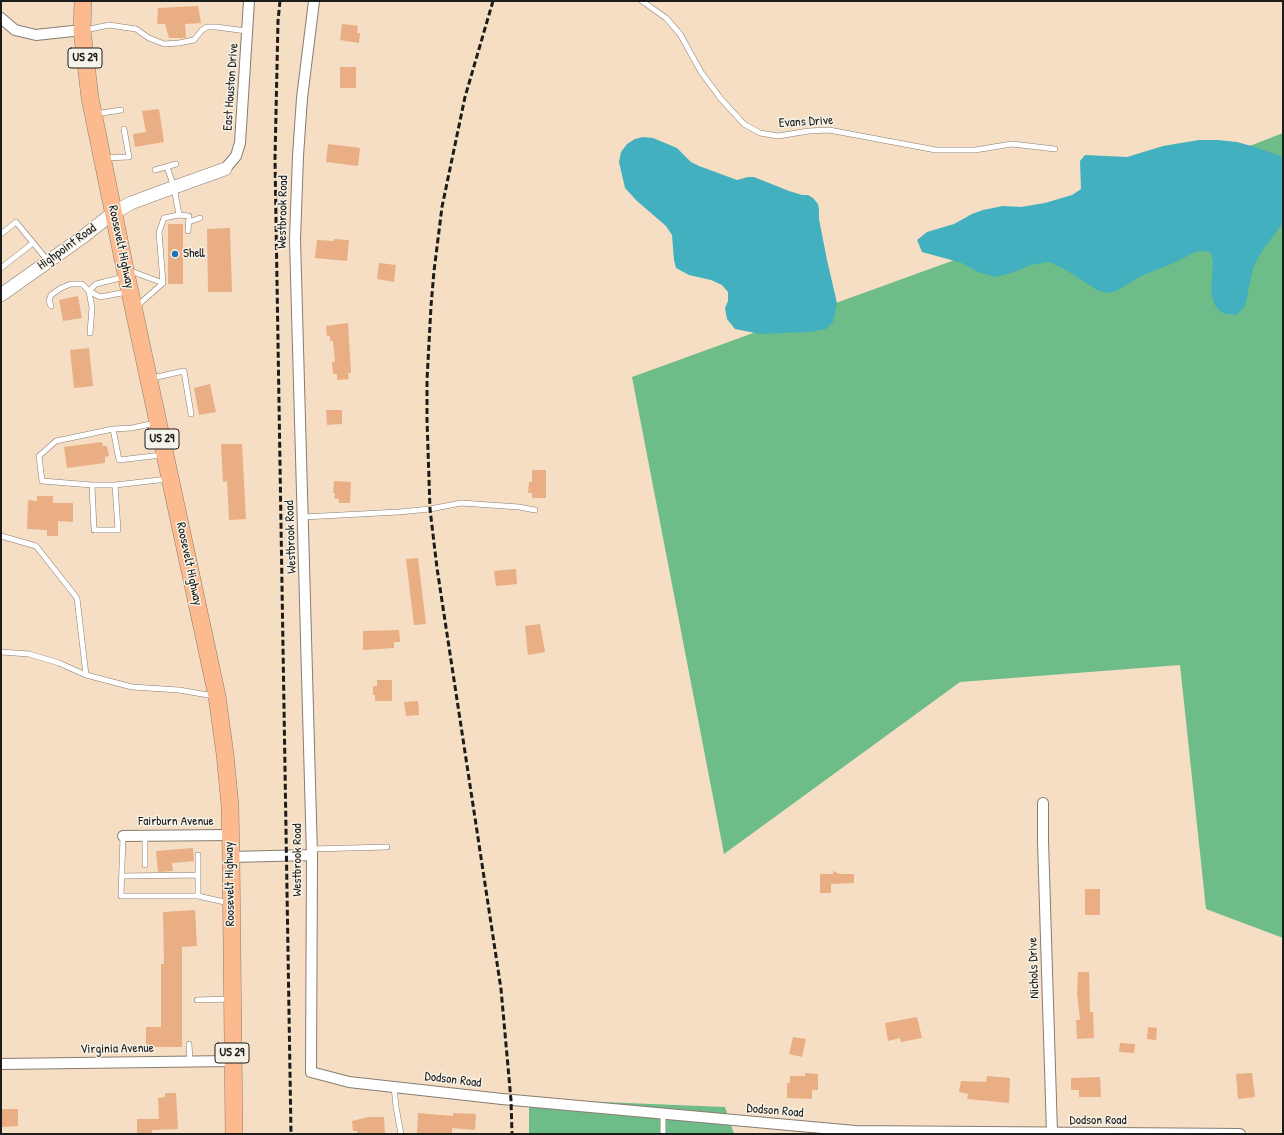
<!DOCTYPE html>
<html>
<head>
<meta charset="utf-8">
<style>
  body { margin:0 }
  #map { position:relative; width:1284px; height:1135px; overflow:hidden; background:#f5dec3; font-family:"Patrick Hand",sans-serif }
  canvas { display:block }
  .frame { position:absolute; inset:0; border:2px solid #1c1c1c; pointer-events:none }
</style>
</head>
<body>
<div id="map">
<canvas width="1284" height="1135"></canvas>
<div class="frame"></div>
</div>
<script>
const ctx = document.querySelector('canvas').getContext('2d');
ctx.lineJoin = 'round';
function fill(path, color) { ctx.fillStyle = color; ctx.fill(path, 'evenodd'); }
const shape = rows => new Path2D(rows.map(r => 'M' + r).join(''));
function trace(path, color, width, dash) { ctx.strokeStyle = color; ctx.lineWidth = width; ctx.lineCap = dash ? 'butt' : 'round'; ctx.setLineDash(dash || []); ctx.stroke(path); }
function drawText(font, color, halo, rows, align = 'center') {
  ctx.font = font + ' "Patrick Hand",sans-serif'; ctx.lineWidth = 3; ctx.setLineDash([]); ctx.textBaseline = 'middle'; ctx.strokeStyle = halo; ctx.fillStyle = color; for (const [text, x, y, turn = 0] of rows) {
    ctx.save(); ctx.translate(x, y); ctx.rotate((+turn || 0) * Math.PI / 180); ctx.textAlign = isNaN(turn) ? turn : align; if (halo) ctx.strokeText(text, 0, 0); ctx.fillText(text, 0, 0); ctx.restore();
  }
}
fill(shape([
  [1283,133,1283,938,1206,909,1180,665,960,682,724,854,632,377,982,250],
  [529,1099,725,1107,734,1134,529,1134]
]), '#6ebd88');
fill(shape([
  [643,137,653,138,677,148,691,162,699,166,737,180,748,177,754,177,789,191,802,195,808,195,813,198,818,204,819,210,819,219,827,260,837,303,833,322,826,329,810,332,760,334,735,329,727,319,725,308,728,301,728,292,722,285,711,280,689,275,676,268,674,260,672,235,666,226,637,201,625,188,619,162,621,152,627,144,635,139],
  [1199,140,1218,140,1237,142,1255,147,1283,157,1283,223,1262,251,1253,268,1245,306,1237,315,1225,314,1219,310,1214,304,1211,292,1213,262,1211,253,1205,251,1195,252,1174,263,1141,276,1116,291,1107,293,1097,290,1066,270,1049,262,1031,265,1014,272,996,277,978,272,962,263,922,252,917,240,927,232,954,224,972,214,983,210,1003,206,1021,207,1045,203,1072,195,1081,189,1080,161,1085,155,1127,157,1163,146]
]), '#42b0be');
fill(shape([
  [198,6,201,23,185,24,186,38,169,38,165,24,157,24,158,8],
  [342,24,358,26,357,33,360,33,359,43,340,40],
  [340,67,356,67,356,88,340,88],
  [159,109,164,142,135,147,133,134,146,132,142,111],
  [328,144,360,148,358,166,326,162],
  [168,224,183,224,183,284,168,284],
  [230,228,232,292,208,292,207,229],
  [334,239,349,240,347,261,315,258,317,240,334,241],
  [379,263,396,265,394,282,377,279],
  [78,296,82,318,63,321,59,300],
  [348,323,351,373,348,373,349,379,337,380,337,374,333,374,332,362,335,362,333,341,330,341,330,336,327,336,326,326],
  [89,348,93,386,74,388,70,350],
  [210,384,216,412,199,415,194,388],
  [326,410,342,410,342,424,327,425],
  [102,442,103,446,107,446,109,456,105,457,105,463,67,468,64,447],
  [221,444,242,444,246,519,229,520,227,481,223,482],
  [532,470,546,470,546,498,532,498,532,493,528,493,529,482,532,482],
  [334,481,351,482,350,503,339,503,339,499,334,498,335,493,333,493],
  [37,496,53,496,53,503,73,503,73,522,58,521,58,536,47,536,47,530,27,529,28,500,37,501],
  [418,558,426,624,414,625,406,559],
  [516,569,517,584,496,586,494,571],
  [540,624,545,652,528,655,525,626],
  [399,630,400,642,394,642,394,648,363,650,363,631],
  [377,680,392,680,392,701,375,701,375,695,373,695,373,686,377,686],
  [418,701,419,715,406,716,404,702],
  [193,848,194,861,172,863,173,871,158,872,156,851],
  [833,871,840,874,854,874,854,883,831,884,831,893,820,893,820,874,833,874],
  [1085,889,1100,889,1100,915,1085,915],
  [195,910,197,946,182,947,182,1047,146,1047,146,1027,161,1027,161,964,164,964,163,912],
  [1078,972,1089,972,1090,1012,1093,1012,1094,1038,1077,1039,1076,1020,1080,1020,1077,992],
  [917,1017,922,1038,901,1042,900,1038,888,1041,885,1023],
  [1148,1027,1157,1028,1156,1040,1147,1039],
  [793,1037,806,1039,802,1057,789,1054],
  [1120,1043,1135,1044,1134,1053,1119,1052],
  [805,1073,818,1074,818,1090,812,1090,812,1099,787,1098,787,1083,790,1083,790,1076,805,1076],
  [1252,1073,1255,1097,1238,1099,1236,1074],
  [987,1076,1010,1078,1009,1103,967,1099,968,1094,959,1092,961,1081,986,1082],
  [1100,1077,1101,1097,1079,1097,1079,1090,1071,1090,1071,1078],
  [165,1093,176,1093,178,1129,152,1130,152,1134,137,1134,137,1119,159,1119,158,1098,165,1097],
  [1,1109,18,1109,18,1126,1,1127],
  [418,1113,453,1116,453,1113,476,1114,475,1130,452,1128,452,1134,417,1134],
  [368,1117,384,1117,385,1134,357,1134,357,1131,353,1131,352,1121]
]), '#e9ae84');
const service = shape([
  [642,1,666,18,680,34,701,72,721,99,744,124,760,133,778,136,809,131,829,130,936,150,975,150,1012,144,1055,149],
  [85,30,109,25,136,29,149,38,164,44,179,43,194,40,202,30,207,27,216,27,247,31],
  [96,114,121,110],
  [104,158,129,157,124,129],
  [167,167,174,187,179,215],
  [155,170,176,164],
  [189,222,200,218],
  [1,234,16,222,48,261],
  [1,268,33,243],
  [128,270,163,283],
  [163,283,159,232,164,218,179,215,189,216,188,231],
  [89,291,92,308,90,333],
  [89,291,96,284,124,277],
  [51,306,49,301,51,295,61,288,71,284,82,284,89,291,100,297,127,292],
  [137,306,163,283],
  [152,378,184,371,191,414],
  [155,423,132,428,113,429,56,441,39,456,42,481,92,485,115,485,168,479],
  [113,429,119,460,162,455],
  [92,485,94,530,118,530,115,485],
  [303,517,399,512,430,509,461,503,519,507,535,510],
  [1,536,36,546,77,598,86,675,132,687,179,690,214,696],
  [1,652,29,654,59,663,86,675],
  [123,836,121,896,198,896,229,903],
  [312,849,387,847],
  [145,865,145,835],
  [122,876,198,875],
  [198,896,198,855],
  [197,1000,231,999],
  [189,1044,190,1061],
  [394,1086,396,1107,401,1134],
  [663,1134,663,1114]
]);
const minor = shape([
  [314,1,302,98,298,156,295,239,312,855,311,1072,349,1082,502,1099,855,1131,1240,1134],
  [1,18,15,30,36,35,82,30],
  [225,169,236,156,240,143,249,1],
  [1043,803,1043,841,1052,1133],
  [123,836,230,835],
  [231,857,312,855],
  [1,1064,232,1061]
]);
const tertiary = shape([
  [1,295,84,236,113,213,131,203,158,193,225,169]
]);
const primary = shape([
  [83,1,82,30,90,98,125,269,217,696,225,754,230,806,231,857,234,1134]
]);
trace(service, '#887d70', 6);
trace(minor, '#887d70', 12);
trace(tertiary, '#887d70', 14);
trace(primary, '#887d70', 18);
trace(service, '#fff', 5);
trace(minor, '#fff', 10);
trace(tertiary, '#fff', 13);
trace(primary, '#fcba8e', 17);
trace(shape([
  [280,1,278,21,275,159,291,1134],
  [493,1,465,97,442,207,434,271,431,306,427,380,427,419,430,509,437,568,501,989,511,1100,512,1134]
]), '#1c1c1c', 3, [6, 3]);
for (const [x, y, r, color] of [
  [175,254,4,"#1f6fb2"]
]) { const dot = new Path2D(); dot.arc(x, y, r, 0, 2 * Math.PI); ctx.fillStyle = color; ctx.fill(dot); trace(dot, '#f7f3e8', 1.5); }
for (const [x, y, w] of [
  [85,58,34],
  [162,439,34],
  [232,1053,34]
]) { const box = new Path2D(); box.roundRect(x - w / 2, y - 10, w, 20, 3); ctx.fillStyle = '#f7f3e8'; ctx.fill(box); trace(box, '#1c1c1c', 1); }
drawText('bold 12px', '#1c1c1c', null, [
  ["US 29",85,58],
  ["US 29",162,439],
  ["US 29",232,1053]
]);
drawText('13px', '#1c1c1c', '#f7f3e8', [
  ["East Houston Drive",231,87,-86],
  ["Evans Drive",806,122,-3],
  ["Westbrook Road",283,212,-89],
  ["Highpoint Road",67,247,-36],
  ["Roosevelt Highway",121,247,78],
  ["Westbrook Road",291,537,-92],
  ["Roosevelt Highway",189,564,78],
  ["Fairburn Avenue",176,822],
  ["Westbrook Road",298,860,-90],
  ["Roosevelt Highway",230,884,-91],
  ["Nichols Drive",1034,968,-92],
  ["Virginia Avenue",117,1049,-1],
  ["Dodson Road",453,1080,7],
  ["Dodson Road",775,1111,5],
  ["Dodson Road",1098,1121]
]);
drawText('13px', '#1c1c1c', '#f7f3e8', [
  ["Shell",183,254]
], 'left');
</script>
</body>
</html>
